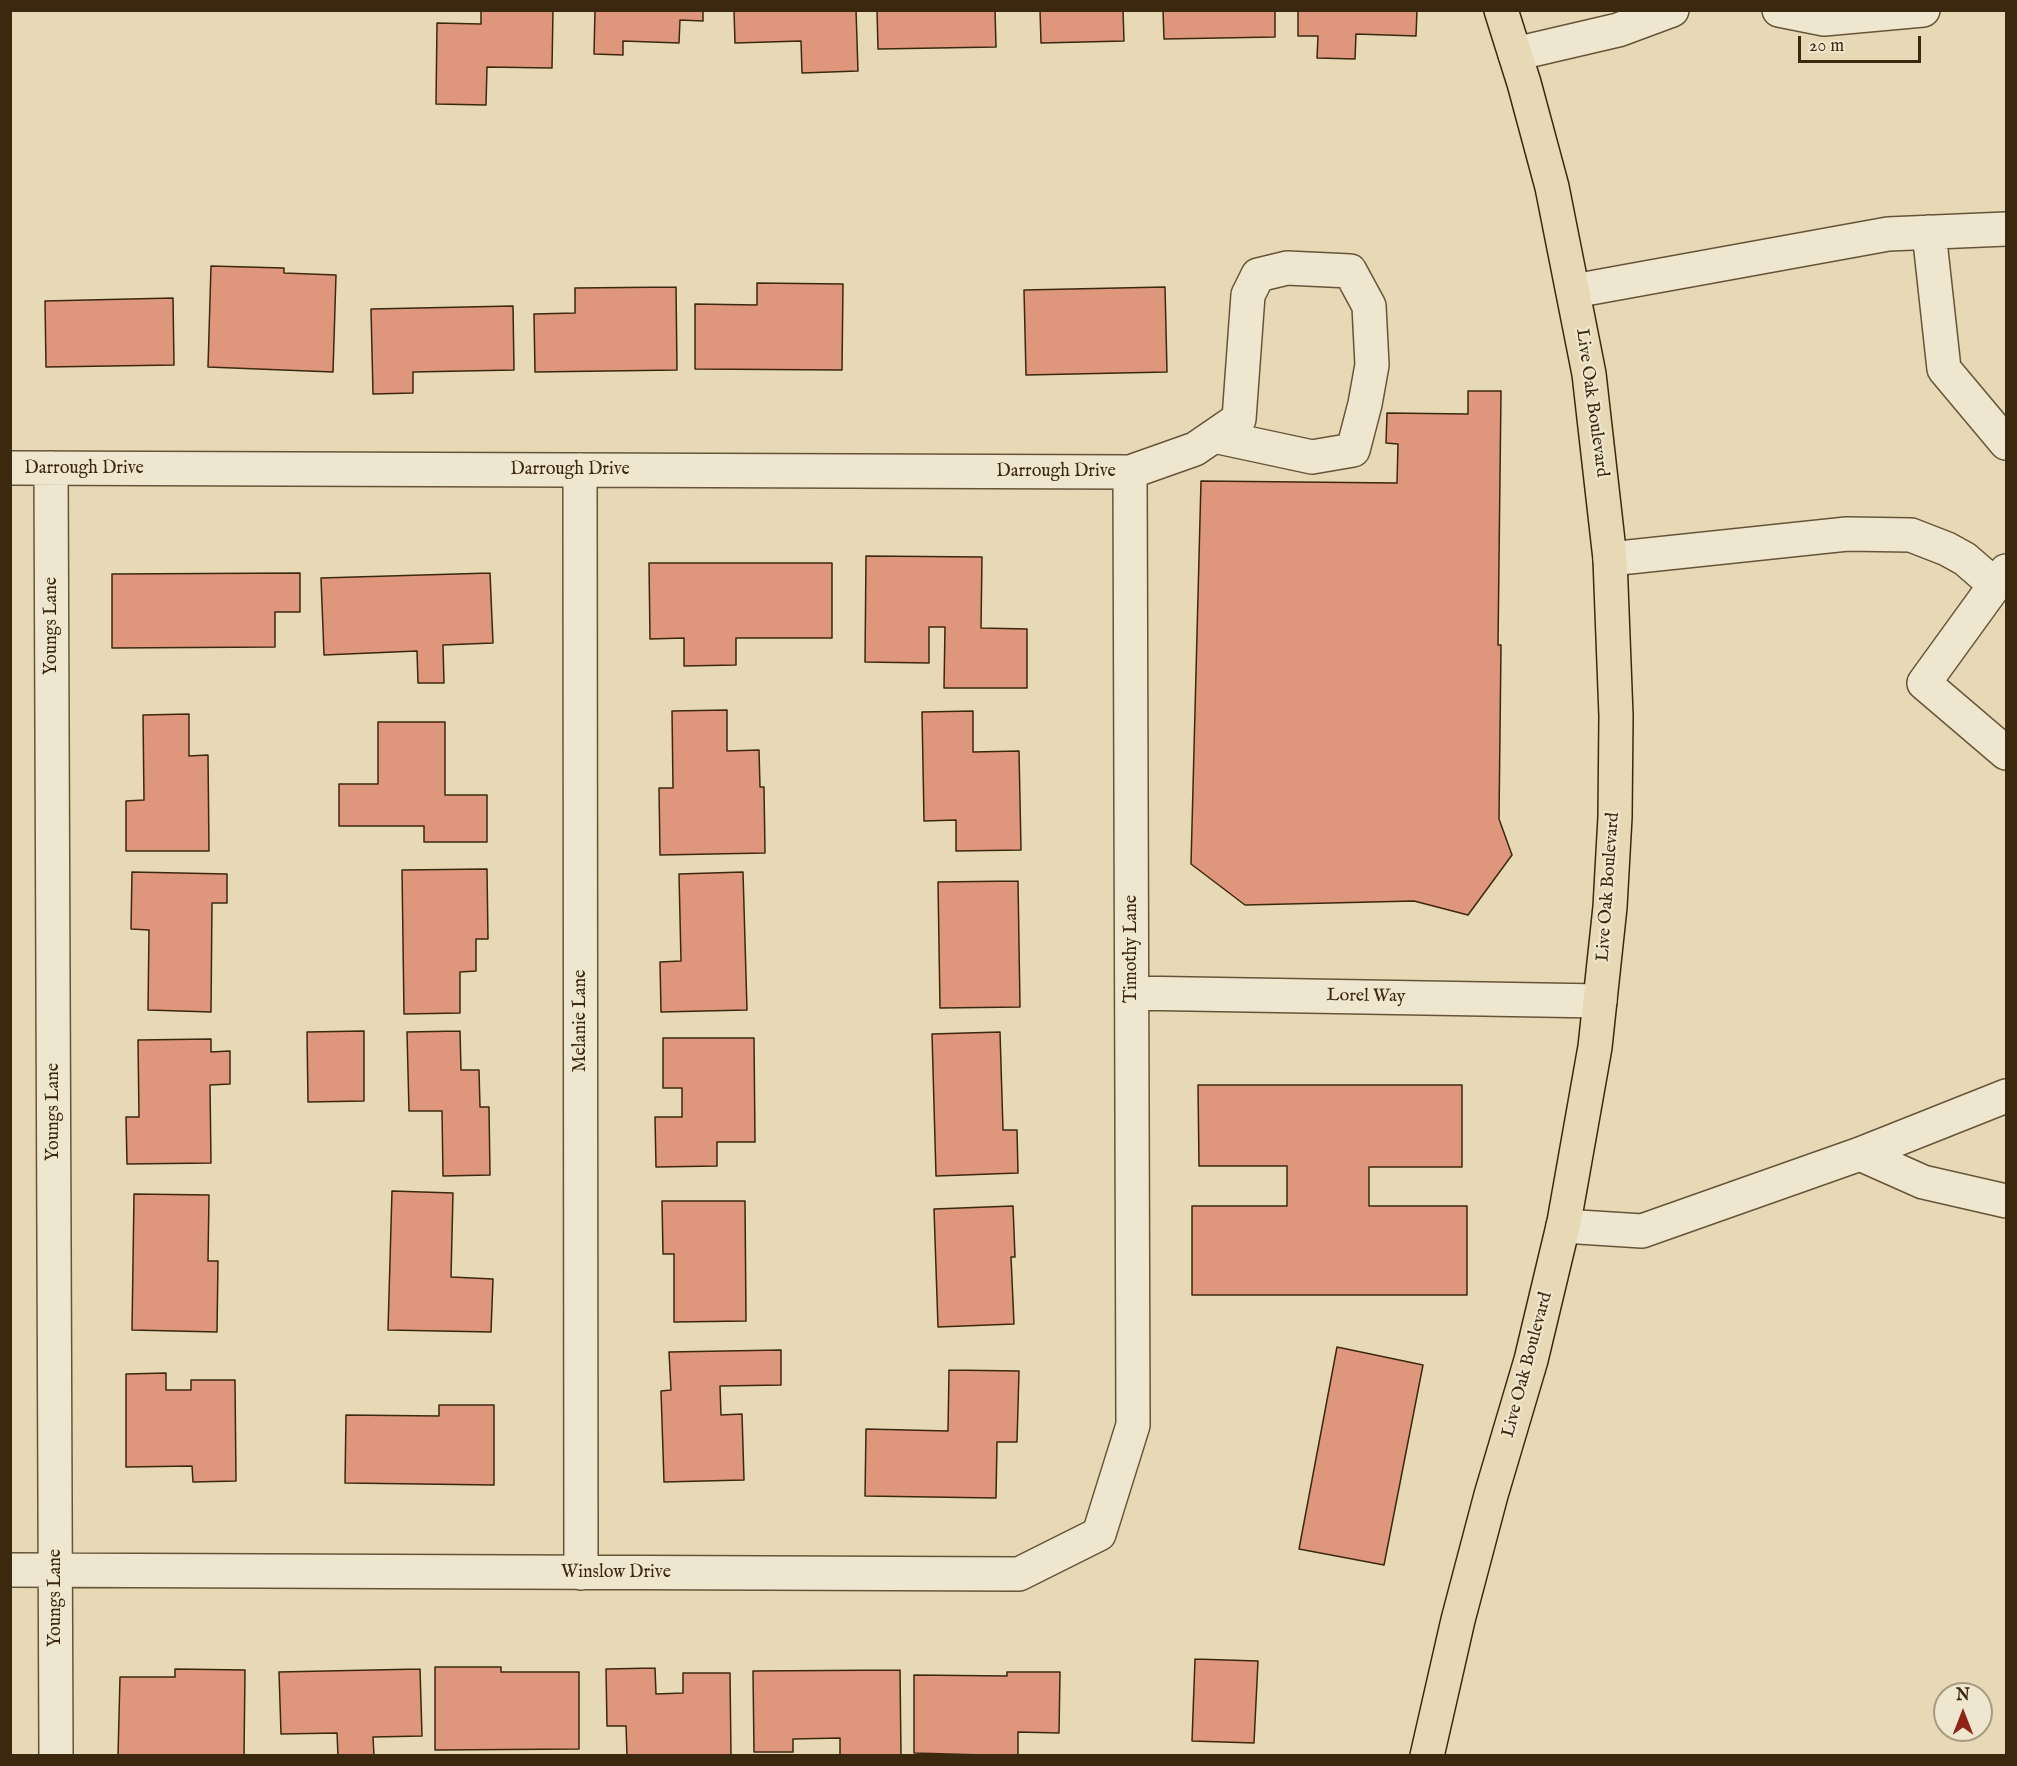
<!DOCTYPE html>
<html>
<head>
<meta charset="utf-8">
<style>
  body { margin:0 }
  #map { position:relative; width:2017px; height:1766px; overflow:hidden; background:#e7d9b5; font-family:"IM FELL English",serif }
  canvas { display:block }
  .frame { position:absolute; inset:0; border:12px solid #3c280f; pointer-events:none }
  .north { position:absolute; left:1933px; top:1682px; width:60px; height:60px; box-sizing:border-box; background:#efe6cf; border:2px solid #a79a82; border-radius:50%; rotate:0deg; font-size:16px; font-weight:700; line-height:24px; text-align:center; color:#3c280f }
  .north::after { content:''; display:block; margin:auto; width:21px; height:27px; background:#8f2418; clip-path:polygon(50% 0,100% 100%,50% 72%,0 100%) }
  .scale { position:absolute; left:1798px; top:36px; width:123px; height:27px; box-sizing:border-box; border:3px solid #3c280f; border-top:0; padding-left:8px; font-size:18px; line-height:21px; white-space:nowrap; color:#3c280f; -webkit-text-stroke:4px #efe6cf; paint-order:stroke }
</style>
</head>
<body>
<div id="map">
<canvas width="2017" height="1766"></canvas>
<div class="frame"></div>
<div class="north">N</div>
<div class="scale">20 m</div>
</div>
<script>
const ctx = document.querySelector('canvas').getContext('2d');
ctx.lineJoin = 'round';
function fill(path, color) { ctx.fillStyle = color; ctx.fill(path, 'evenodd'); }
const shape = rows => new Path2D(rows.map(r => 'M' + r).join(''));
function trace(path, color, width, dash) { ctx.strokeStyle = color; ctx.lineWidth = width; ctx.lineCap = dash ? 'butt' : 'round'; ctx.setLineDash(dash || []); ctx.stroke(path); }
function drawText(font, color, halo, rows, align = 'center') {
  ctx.font = font + ' "IM FELL English",serif'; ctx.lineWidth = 4.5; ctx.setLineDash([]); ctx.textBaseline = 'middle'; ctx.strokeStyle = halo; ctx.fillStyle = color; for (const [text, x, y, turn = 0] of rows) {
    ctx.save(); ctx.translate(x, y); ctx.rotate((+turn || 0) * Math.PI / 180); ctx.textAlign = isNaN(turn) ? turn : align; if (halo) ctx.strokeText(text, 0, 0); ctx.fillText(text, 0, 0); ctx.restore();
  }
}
const building = shape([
  [481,10,553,10,552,68,487,67,486,105,436,104,437,23,481,24,481,10],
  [595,10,703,10,703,21,680,20,679,43,623,41,623,55,594,54,595,10],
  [734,10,856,10,858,71,802,73,801,41,735,43,734,10],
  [877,10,995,10,996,47,878,49,877,10],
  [1040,10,1123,10,1124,41,1041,43,1040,10],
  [1163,10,1275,10,1275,37,1164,39,1163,10],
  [1298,10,1417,10,1416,36,1356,34,1355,59,1317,58,1318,36,1298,36,1298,10],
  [211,266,284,268,284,273,336,275,333,372,208,367,211,266],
  [757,283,843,284,842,370,695,369,695,304,757,305,757,283],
  [676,287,677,370,535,372,534,314,575,313,575,288,676,287],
  [1165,287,1167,372,1026,375,1024,290,1165,287],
  [173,298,174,365,46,367,45,301,173,298],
  [513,306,514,370,413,372,413,393,373,394,371,309,513,306],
  [1468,391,1501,391,1498,645,1501,645,1499,819,1512,855,1468,915,1414,901,1245,905,1191,864,1201,481,1397,483,1398,444,1386,443,1387,413,1468,414,1468,391],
  [866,556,982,557,981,628,1027,629,1027,688,944,688,945,627,929,627,929,663,865,662,866,556],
  [649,563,832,563,832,638,736,638,736,665,684,666,684,638,650,639,649,563],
  [300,573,300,612,275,612,275,647,112,648,112,574,300,573],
  [490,573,493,643,443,645,444,683,418,683,417,651,324,655,321,578,490,573],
  [727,710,727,751,759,750,760,787,764,787,765,853,660,855,659,788,673,788,672,711,727,710],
  [973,711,973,752,1019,751,1021,850,956,851,956,820,924,821,922,712,973,711],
  [189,714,189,756,208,755,209,851,126,851,126,801,144,800,143,715,189,714],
  [378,722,445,722,445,795,487,795,487,842,424,842,424,826,339,826,339,784,378,784,378,722],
  [487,869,488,939,476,939,476,971,460,972,460,1013,404,1014,402,870,487,869],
  [132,872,227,874,227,903,212,903,211,1012,148,1010,149,930,131,929,132,872],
  [743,872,747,1010,661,1012,660,962,681,961,679,874,743,872],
  [1018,881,1020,1007,940,1008,938,882,1018,881],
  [364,1031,364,1101,308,1102,307,1032,364,1031],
  [460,1031,461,1070,479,1070,480,1107,489,1107,490,1175,443,1176,442,1111,409,1111,407,1032,460,1031],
  [1000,1032,1003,1130,1017,1130,1018,1173,936,1176,932,1034,1000,1032],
  [663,1038,754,1038,755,1142,717,1142,717,1166,656,1167,655,1117,682,1117,682,1088,663,1088,663,1038],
  [211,1039,211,1052,230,1051,230,1084,210,1085,211,1163,127,1164,126,1117,139,1117,138,1040,211,1039],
  [1198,1085,1462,1085,1462,1167,1369,1167,1369,1206,1467,1206,1467,1295,1192,1295,1192,1206,1287,1206,1287,1166,1199,1166,1198,1085],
  [392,1191,453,1193,451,1277,493,1279,491,1332,388,1330,392,1191],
  [134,1194,209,1195,208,1261,218,1261,217,1332,132,1330,134,1194],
  [662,1201,745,1201,746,1321,674,1322,674,1254,663,1254,662,1201],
  [1013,1206,1015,1257,1011,1257,1014,1324,938,1327,934,1209,1013,1206],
  [1337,1347,1423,1365,1384,1565,1299,1549,1337,1347],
  [781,1350,781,1385,720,1386,721,1415,742,1414,744,1480,664,1482,661,1391,671,1390,669,1352,781,1350],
  [949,1370,1019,1371,1017,1442,997,1442,996,1498,865,1496,866,1429,948,1431,949,1370],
  [166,1373,166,1390,191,1390,191,1380,235,1380,236,1481,193,1482,192,1466,126,1467,126,1374,166,1373],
  [439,1405,494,1405,494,1485,345,1483,346,1415,439,1416,439,1405],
  [1195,1659,1258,1661,1254,1743,1192,1741,1195,1659],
  [435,1667,501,1667,501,1672,579,1672,579,1749,435,1750,435,1667],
  [655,1668,656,1694,683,1693,683,1673,730,1673,731,1756,627,1756,626,1726,607,1726,606,1669,655,1668],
  [175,1669,245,1670,244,1756,118,1756,120,1677,175,1677,175,1669],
  [420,1669,422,1736,373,1737,374,1756,338,1756,337,1733,281,1734,279,1672,420,1669],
  [900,1670,901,1756,840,1756,840,1738,793,1739,793,1752,754,1752,753,1671,900,1670],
  [1007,1672,1060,1672,1059,1733,1018,1732,1018,1756,914,1753,914,1675,1007,1676,1007,1672]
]);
fill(building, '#de967d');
trace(building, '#3c280f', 1.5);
const minor = shape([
  [1779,10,1824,19,1923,10],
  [1515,54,1618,30,1672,10],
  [1929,232,1944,369,2006,443],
  [1574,291,1888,234,2006,229],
  [10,468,1130,472,1195,449,1214,436,1239,419,1248,295,1258,275,1287,268,1350,271,1369,306,1372,365,1365,404,1353,450,1312,457,1214,436],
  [51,468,56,1756],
  [580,470,581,1573],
  [1610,559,1847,534,1911,535,1947,549,1965,559,1995,585],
  [2006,571,1995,585,1924,683,2006,753],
  [1132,993,1600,1001],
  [1860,1154,1923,1182,2006,1201],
  [1563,1226,1642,1231,1860,1154,2006,1096],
  [10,1570,1019,1574,1099,1534,1133,1425,1130,472]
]);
const major = shape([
  [1427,1756,1458,1620,1491,1495,1531,1360,1564,1222,1595,1047,1610,907,1615,817,1616,716,1610,559,1589,374,1552,187,1524,83,1501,10]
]);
trace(minor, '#675438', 36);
trace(major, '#3c280f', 36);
trace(minor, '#efe6cf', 33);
trace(major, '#e7d9b5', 33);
drawText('18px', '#3c280f', '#efe6cf', [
  ["Live Oak Boulevard",1591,403,82],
  ["Darrough Drive",84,469],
  ["Darrough Drive",570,470],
  ["Darrough Drive",1056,472],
  ["Youngs Lane",52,626,-90],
  ["Live Oak Boulevard",1609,887,-86],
  ["Timothy Lane",1132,949,-90],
  ["Lorel Way",1366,997,1],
  ["Melanie Lane",581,1021,-90],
  ["Youngs Lane",54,1112,-90],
  ["Live Oak Boulevard",1528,1365,-75],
  ["Winslow Drive",616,1573],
  ["Youngs Lane",56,1598,-90]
]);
</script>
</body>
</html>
